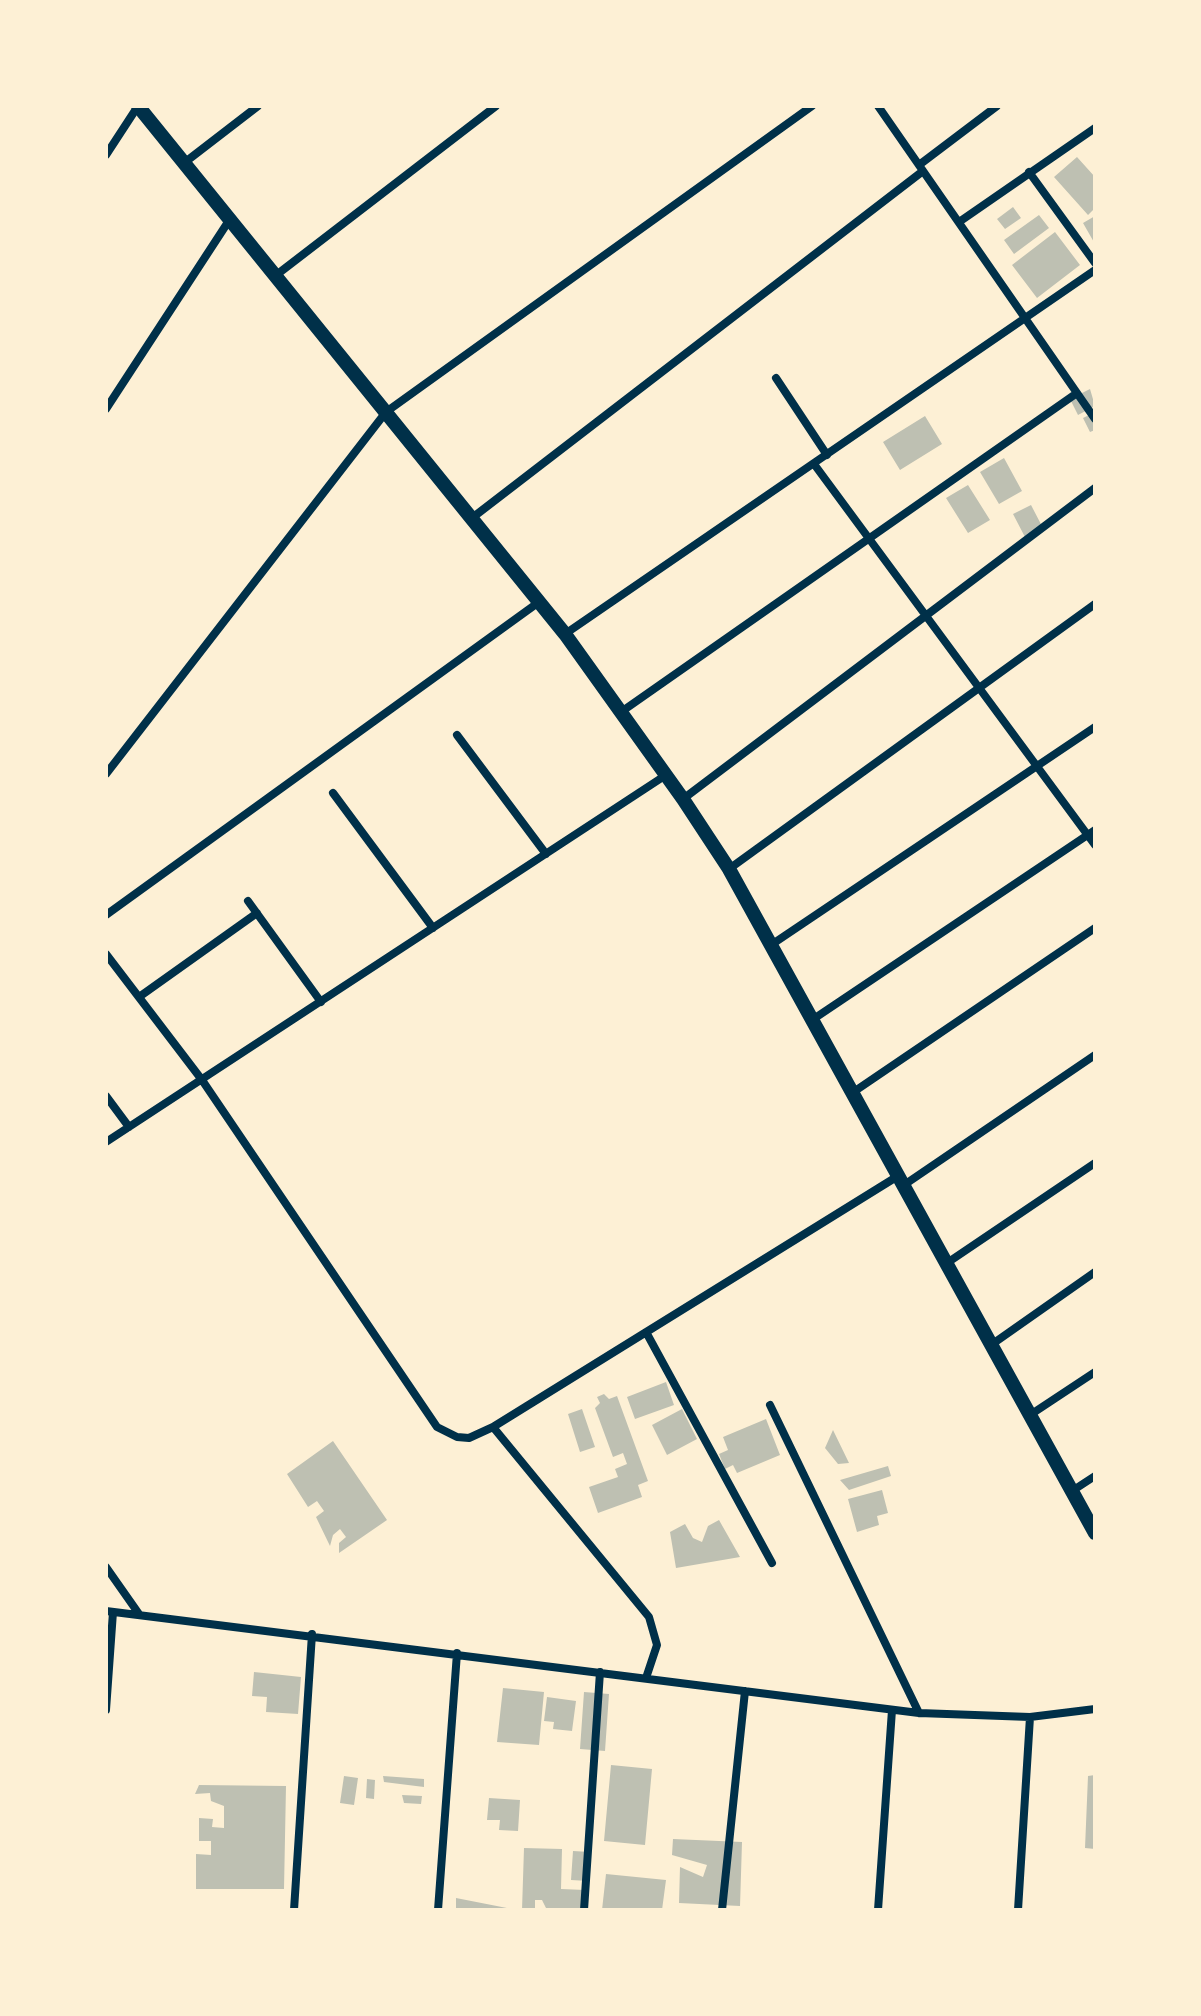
<!DOCTYPE html>
<html>
<head>
<meta charset="utf-8">
<style>
  body { margin:0 }
  #map { position:relative; width:1201px; height:2016px; overflow:hidden; background:#fdf0d5; font-family:"Times New Roman",serif }
  canvas { display:block }
  .frame { position:absolute; inset:0; border:108px solid #fdf0d5; pointer-events:none }
</style>
</head>
<body>
<div id="map">
<canvas width="1201" height="2016"></canvas>
<div class="frame"></div>
</div>
<script>
const ctx = document.querySelector('canvas').getContext('2d');
ctx.lineJoin = 'round';
function fill(path, color) { ctx.fillStyle = color; ctx.fill(path, 'evenodd'); }
const shape = rows => new Path2D(rows.map(r => 'M' + r).join(''));
function trace(path, color, width, dash) { ctx.strokeStyle = color; ctx.lineWidth = width; ctx.lineCap = dash ? 'butt' : 'round'; ctx.setLineDash(dash || []); ctx.stroke(path); }
fill(shape([
  [1077,157,1095,177,1095,208,1088,215,1054,177],
  [1013,207,1021,218,1005,229,997,219],
  [1039,215,1049,228,1014,254,1004,240],
  [1095,216,1095,244,1083,223],
  [1055,232,1080,265,1037,298,1012,265],
  [1090,389,1095,406,1078,415,1070,399],
  [1095,412,1095,430,1090,432,1083,418],
  [925,416,942,444,900,470,883,442],
  [1004,458,1022,491,999,504,980,472],
  [968,485,990,520,968,533,946,498],
  [1031,505,1044,530,1026,539,1013,514],
  [666,1382,674,1405,635,1419,627,1397],
  [604,1394,609,1399,617,1396,648,1481,638,1485,642,1497,598,1513,589,1487,618,1477,615,1469,627,1464,623,1453,613,1457,595,1408,600,1403,597,1397],
  [582,1409,595,1447,580,1452,568,1414],
  [682,1409,697,1439,667,1455,652,1425],
  [766,1419,780,1455,737,1473,733,1465,725,1469,719,1454,728,1450,723,1437],
  [833,1430,849,1463,838,1464,825,1448],
  [333,1441,387,1520,339,1553,339,1543,346,1537,340,1529,333,1535,330,1546,316,1517,324,1511,317,1501,308,1507,287,1474],
  [888,1466,891,1476,849,1490,840,1480],
  [882,1490,888,1513,877,1516,879,1525,857,1532,848,1499],
  [719,1520,740,1557,676,1568,670,1532,685,1524,693,1538,702,1542,708,1526],
  [254,1672,301,1677,298,1714,266,1712,267,1697,252,1696],
  [503,1688,544,1692,539,1745,497,1742],
  [584,1692,609,1694,605,1751,580,1749],
  [547,1697,576,1701,572,1731,553,1729,554,1722,544,1721],
  [611,1765,652,1769,645,1845,604,1841],
  [1095,1775,1095,1849,1085,1848,1088,1776],
  [344,1776,358,1778,354,1805,340,1803],
  [383,1776,424,1779,424,1787,384,1782],
  [367,1779,375,1780,374,1799,366,1798],
  [199,1785,286,1786,284,1889,196,1889,196,1854,211,1855,211,1841,199,1841,199,1818,213,1819,212,1827,224,1828,224,1806,211,1801,210,1793,195,1794],
  [402,1795,422,1796,421,1804,404,1803],
  [489,1798,520,1800,518,1831,499,1830,500,1820,487,1820],
  [673,1839,742,1842,740,1906,679,1903,680,1867,703,1877,707,1865,672,1855],
  [524,1848,562,1849,561,1889,585,1890,584,1910,547,1910,542,1900,535,1900,535,1910,522,1910],
  [573,1851,590,1852,588,1881,571,1880],
  [606,1874,666,1880,662,1910,602,1910],
  [456,1898,512,1909,512,1910,456,1910]
]), '#bec0b2');
trace(shape([
  [878,106,1095,419],
  [106,155,138,106],
  [184,163,258,106],
  [919,165,997,106],
  [1029,172,1095,263],
  [959,222,1095,128],
  [275,276,496,106],
  [776,378,827,455],
  [106,409,230,219],
  [814,464,1095,845],
  [472,518,923,171],
  [565,634,1095,270],
  [621,712,1077,393],
  [457,735,546,854],
  [106,774,386,412,812,106],
  [333,793,433,928],
  [683,799,1095,488],
  [729,869,1095,604],
  [248,901,321,1002],
  [106,915,539,602],
  [771,945,1095,727],
  [106,954,202,1080,437,1427,457,1437,469,1438,493,1427,898,1176],
  [139,997,257,913],
  [812,1020,1095,830],
  [852,1093,1095,928],
  [106,1096,129,1127],
  [106,1142,666,775],
  [904,1185,1095,1055],
  [947,1263,1095,1163],
  [646,1332,772,1563],
  [991,1345,1095,1272],
  [770,1405,919,1713],
  [1030,1415,1095,1372],
  [493,1427,649,1617,657,1645,646,1678],
  [1072,1491,1095,1476],
  [106,1567,139,1614],
  [106,1611,919,1713,1030,1717,1095,1709],
  [106,1710,113,1612],
  [294,1910,312,1634],
  [438,1910,457,1653],
  [584,1910,600,1672],
  [722,1910,745,1691],
  [878,1910,892,1710],
  [1018,1910,1030,1717]
]), '#003049', 8);
trace(shape([
  [138,106,565,634,683,799,729,869,1095,1533]
]), '#003049', 14);
</script>
</body>
</html>
